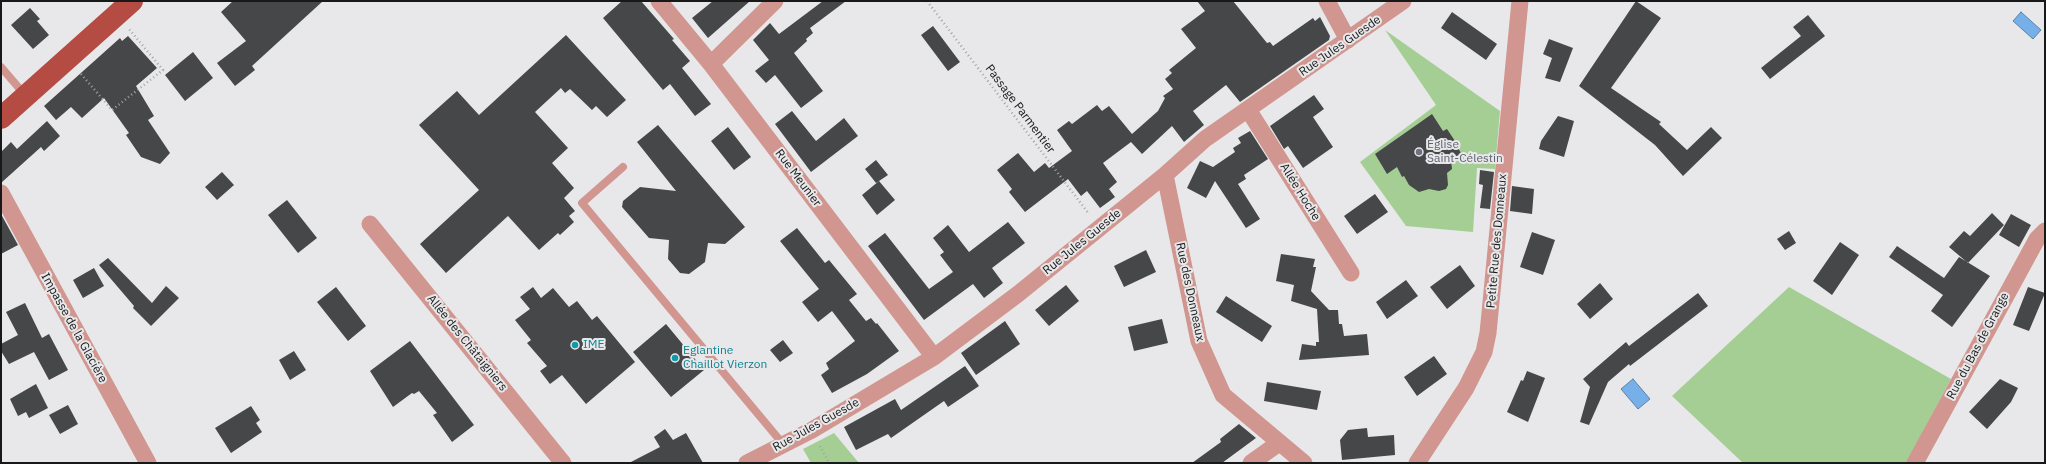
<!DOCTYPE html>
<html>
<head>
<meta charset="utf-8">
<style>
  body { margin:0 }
  #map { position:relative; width:2046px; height:464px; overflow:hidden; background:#e8e8ea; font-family:"IBM Plex Sans",sans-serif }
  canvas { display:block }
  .frame { position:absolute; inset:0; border:2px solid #171818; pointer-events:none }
</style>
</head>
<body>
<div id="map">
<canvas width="2046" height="464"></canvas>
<div class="frame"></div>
</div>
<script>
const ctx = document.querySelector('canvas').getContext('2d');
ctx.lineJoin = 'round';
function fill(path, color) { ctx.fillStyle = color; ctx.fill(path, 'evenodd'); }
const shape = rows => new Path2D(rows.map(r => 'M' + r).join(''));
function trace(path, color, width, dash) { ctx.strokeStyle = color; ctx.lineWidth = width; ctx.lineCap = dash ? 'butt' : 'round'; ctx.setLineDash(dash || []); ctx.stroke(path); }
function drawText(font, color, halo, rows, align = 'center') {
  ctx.font = font + ' "IBM Plex Sans",sans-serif'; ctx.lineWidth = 4; ctx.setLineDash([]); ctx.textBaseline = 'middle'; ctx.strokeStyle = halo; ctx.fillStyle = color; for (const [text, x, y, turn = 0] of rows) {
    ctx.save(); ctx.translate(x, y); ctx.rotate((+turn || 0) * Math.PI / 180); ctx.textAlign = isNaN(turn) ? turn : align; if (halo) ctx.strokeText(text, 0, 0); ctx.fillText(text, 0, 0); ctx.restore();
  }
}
fill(shape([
  [1385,30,1500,111,1495,169,1477,168,1473,232,1406,226,1360,162,1436,105],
  [1789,287,1951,379,1906,463,1743,463,1672,396],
  [834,433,859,463,811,463,803,449]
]), '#a5ce94');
const water = shape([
  [2021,12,2041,30,2033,39,2013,21,2021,12],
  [1633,379,1650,399,1638,409,1621,389,1633,379]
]);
fill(water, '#77afe8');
trace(water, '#5a82aa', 1);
fill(shape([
  [233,1,323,1,252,66,255,70,235,86,217,63,246,41,221,12],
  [622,1,641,1,674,39,672,40,690,61,682,68,711,104,695,116,670,84,663,90,603,18],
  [713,1,750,1,708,38,692,18],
  [823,1,846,1,810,28,813,33,806,39,807,41,794,53,823,91,801,108,775,75,766,83,755,71,769,60,753,40,770,23,779,34],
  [1197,1,1233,1,1267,43,1270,42,1273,46,1313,18,1315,21,1320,17,1330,36,1329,40,1240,102,1226,85,1193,111,1204,125,1184,142,1172,126,1142,154,1131,142,1103,163,1117,182,1109,189,1115,197,1100,208,1087,191,1081,196,1068,179,1025,212,1009,192,1012,189,997,170,1018,153,1034,172,1045,163,1049,168,1072,151,1057,130,1069,121,1072,124,1097,105,1102,111,1109,106,1132,134,1158,111,1165,98,1163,96,1173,89,1165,79,1172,73,1169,70,1196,48,1181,29,1205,11],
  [1636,1,1661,18,1611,88,1661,122,1659,124,1687,150,1711,127,1722,138,1683,176,1655,145,1579,86],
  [30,8,40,19,37,21,49,35,33,49,11,25],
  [1452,12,1497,44,1486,60,1441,28],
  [1808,15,1825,36,1770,79,1761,68,1801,36,1793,27],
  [933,26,960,62,948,71,921,35],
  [566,35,626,100,607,117,596,106,592,110,570,89,565,93,561,88,535,112,568,148,552,163,574,188,564,198,575,211,569,216,574,222,560,235,558,233,539,250,508,216,446,273,420,244,479,190,419,125,457,91,479,115],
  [128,36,157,68,136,86,154,116,148,120,170,153,160,164,141,157,126,135,129,133,104,98,82,118,71,107,56,120,44,106,120,38,122,41],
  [1549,39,1573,48,1560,82,1545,78,1552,58,1543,54],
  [193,52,213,78,185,101,165,75],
  [1314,95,1324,109,1313,117,1333,147,1303,168,1288,146,1284,149,1270,126],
  [792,111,816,141,844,118,858,136,811,172,775,124],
  [1432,114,1443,131,1447,129,1459,147,1458,148,1461,153,1451,160,1452,169,1447,173,1448,185,1446,189,1439,191,1429,189,1419,192,1409,185,1404,176,1402,177,1397,167,1387,174,1375,154],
  [1558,116,1574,121,1564,157,1539,149,1541,141],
  [47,121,60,136,44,151,41,147,1,183,1,152,11,142,17,149],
  [658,125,745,227,725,244,708,243,705,262,689,274,680,273,668,259,669,240,649,238,622,207,623,201,640,187,676,191,637,142],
  [728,127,751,157,734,170,711,141],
  [1250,131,1268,159,1244,175,1246,179,1238,184,1260,219,1246,228,1215,181,1206,198,1187,188,1200,161,1213,167,1235,152,1233,148,1241,143,1238,138],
  [876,160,888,175,876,183,865,169],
  [1480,170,1494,172,1490,209,1480,208,1483,185,1479,184],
  [222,172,234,185,217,200,205,187],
  [879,181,895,200,877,215,862,195],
  [1512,186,1534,189,1532,214,1510,211],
  [1375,194,1388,212,1357,234,1344,216],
  [287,200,317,238,298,253,268,215],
  [1992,213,2004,225,1968,263,1949,247,1964,231,1970,236],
  [1,214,18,245,1,254],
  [2011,214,2031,225,2019,247,1999,235],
  [1008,222,1025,243,992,268,1003,283,984,298,973,284,924,320,868,246,885,233,929,289,953,272,940,255,944,252,933,238,948,225,969,252],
  [797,228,825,263,829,260,857,294,849,300,866,321,871,318,876,324,877,323,899,351,867,374,832,393,821,375,829,369,826,363,855,341,832,311,818,322,802,302,819,289,780,241],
  [1789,231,1796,243,1785,250,1777,239],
  [1532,232,1555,240,1543,275,1520,267],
  [1840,242,1859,255,1832,295,1813,281],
  [1897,246,1944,278,1959,257,1990,276,1952,327,1931,311,1943,295,1889,257],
  [1146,250,1156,272,1124,287,1114,266],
  [1281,254,1315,259,1313,267,1316,267,1311,291,1329,310,1338,310,1339,324,1342,324,1344,336,1367,334,1369,355,1299,360,1302,344,1316,346,1316,342,1319,342,1317,309,1291,301,1294,285,1276,281],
  [108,258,152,303,166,286,179,298,151,326,133,308,134,306,99,265],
  [1460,265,1475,286,1447,309,1430,287],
  [94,268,104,286,83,298,73,280],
  [1406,280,1418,296,1387,319,1376,302],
  [1600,283,1613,299,1590,319,1577,304],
  [1066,285,1079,301,1049,326,1035,310],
  [336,287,366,326,348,341,317,302],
  [533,287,541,298,553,288,569,307,577,301,592,320,597,316,635,362,586,404,562,375,550,384,540,371,547,366,527,343,531,340,515,320,530,309,520,297],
  [2028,287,2045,293,2029,331,2013,325],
  [1698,293,1708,306,1630,366,1629,364,1608,382,1589,425,1580,422,1590,387,1583,379,1626,342,1629,346],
  [1226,296,1272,326,1262,342,1216,312],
  [25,303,42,338,49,334,68,370,49,380,34,352,9,364,1,351,1,344,18,335,6,312],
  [1162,319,1168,343,1134,351,1128,327],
  [1005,321,1020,344,976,375,961,353],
  [666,324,704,370,671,397,633,352],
  [783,340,793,353,780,362,770,350],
  [410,341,474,425,452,442,433,415,437,413,419,391,414,394,412,393,393,407,370,371],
  [294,351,306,370,290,380,279,360],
  [1434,356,1447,374,1417,396,1404,377],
  [965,366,979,386,948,407,944,401,891,438,888,434,856,450,844,427,895,399,901,410],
  [1527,371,1545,378,1528,422,1507,412,1521,380,1523,381],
  [2000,379,2018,388,2011,402,1987,429,1969,412],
  [1267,382,1321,391,1317,410,1264,401],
  [36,384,48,408,29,418,26,412,18,416,10,399],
  [68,405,78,424,60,434,49,415],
  [251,406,260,420,256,423,262,432,231,453,215,428],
  [1239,424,1256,438,1222,463,1192,463,1221,442,1220,439],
  [1367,428,1368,437,1394,435,1395,455,1342,460,1340,440,1348,430],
  [665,429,673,440,686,433,703,463,629,463,660,447,654,437]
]), '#464749');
trace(shape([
  [927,1,1089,214],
  [81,74,112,110,163,70,129,29],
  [820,446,829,463]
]), '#a4a4a5', 2.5, [1, 3]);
trace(shape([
  [1,67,25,95],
  [623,167,582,203,783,444]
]), '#d1968f', 8);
trace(shape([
  [659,1,711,64,934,357],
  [1327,1,1348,40],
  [711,64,775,1],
  [1249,111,1351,273],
  [1165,175,1199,341,1223,395,1304,463],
  [1,193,148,463],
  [370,224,563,463],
  [747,463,812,430,934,357,1018,294,1165,175,1205,139,1403,1],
  [1251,463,1279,443],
  [1417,463,1466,388,1484,352,1488,333,1520,1],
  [1915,463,2037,239,2045,231]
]), '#d1968f', 17);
trace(shape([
  [1,118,132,1]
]), '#b44c43', 22);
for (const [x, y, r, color] of [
  [1419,152,4,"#6b7280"],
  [575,345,4,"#0f9aa8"],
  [675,358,4,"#0f9aa8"]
]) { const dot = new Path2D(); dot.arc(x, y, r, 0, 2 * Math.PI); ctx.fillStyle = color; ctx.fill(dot); trace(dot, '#e8e8ea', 1.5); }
drawText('12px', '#171818', '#e8e8ea', [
  ["Rue Jules Guesde",1340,46,-35],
  ["Passage Parmentier",1020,109,53],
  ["Rue Meunier",798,178,53],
  ["Allée Hoche",1300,192,58],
  ["Petite Rue des Donneaux",1497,241,-85],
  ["Rue Jules Guesde",1082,242,-39],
  ["Rue des Donneaux",1190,292,78],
  ["Impasse de la Glacière",74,328,61],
  ["Allée des Châtaigniers",467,343,51],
  ["Rue du Bas de Grange",1978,346,-62],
  ["Rue Jules Guesde",816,425,-29]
]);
drawText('12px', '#5b616d', '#e8e8ea', [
  ["Église",1427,145],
  ["Saint-Célestin",1427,159]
], 'left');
drawText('12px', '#0d838f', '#e8e8ea', [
  ["IME",583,345],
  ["Eglantine",683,351],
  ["Chaillot Vierzon",683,365]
], 'left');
</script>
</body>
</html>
